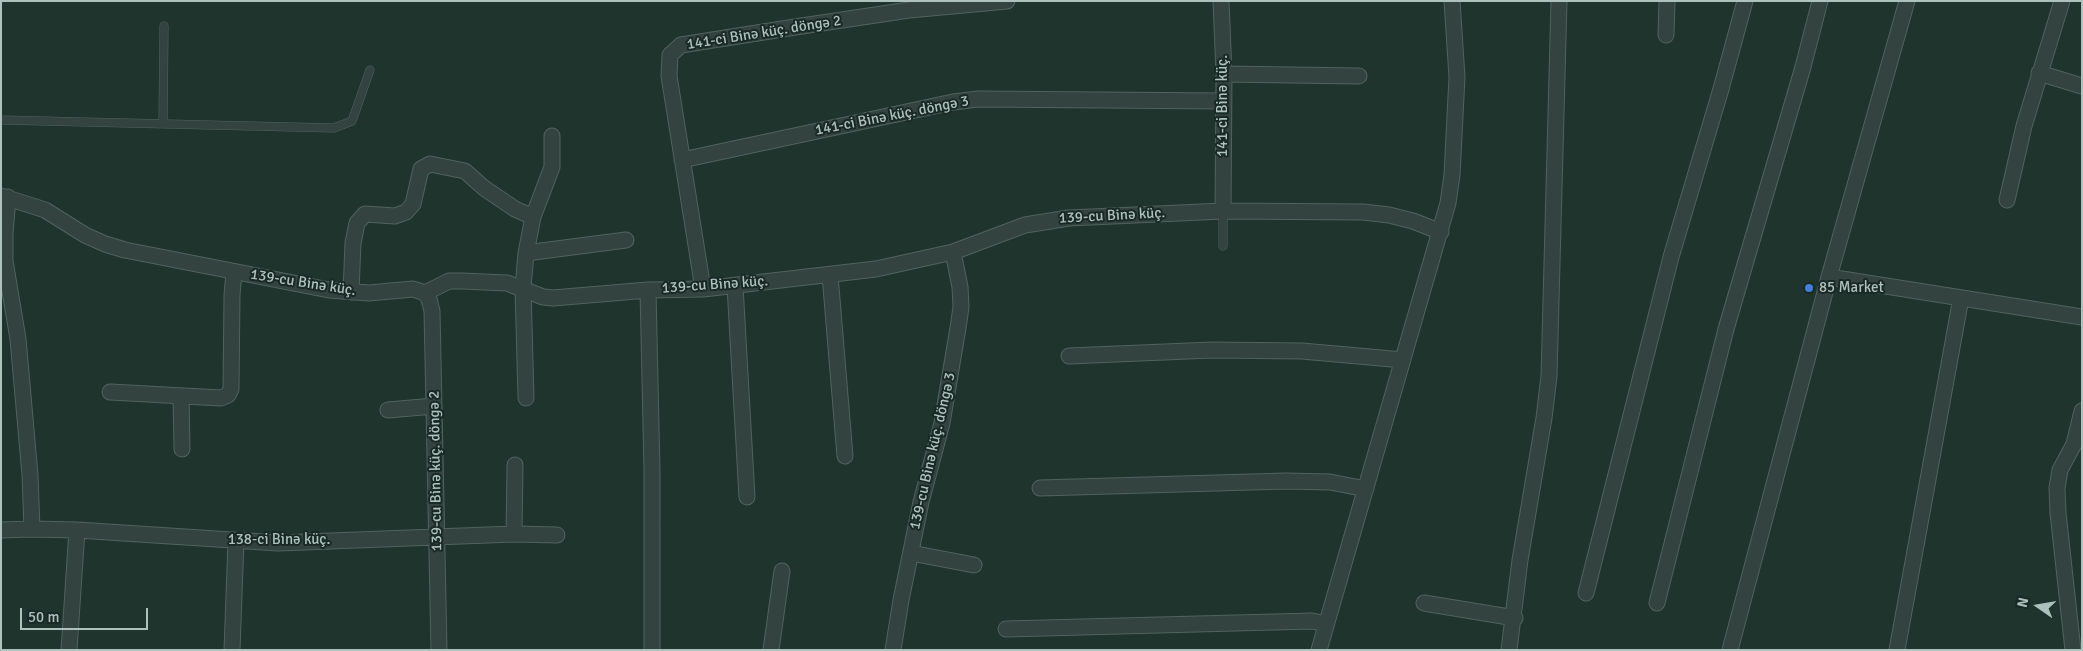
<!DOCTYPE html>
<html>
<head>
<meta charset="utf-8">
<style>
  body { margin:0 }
  #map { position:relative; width:2083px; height:651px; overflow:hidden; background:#20342e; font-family:Signika,sans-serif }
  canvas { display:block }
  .frame { position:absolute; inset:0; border:2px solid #adc2bd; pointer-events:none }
  .north { position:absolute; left:2013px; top:581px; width:50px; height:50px; -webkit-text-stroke:4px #192925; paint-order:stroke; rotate:283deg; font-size:14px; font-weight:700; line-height:20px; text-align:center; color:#adc2bd }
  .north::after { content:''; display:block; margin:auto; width:18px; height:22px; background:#adc2bd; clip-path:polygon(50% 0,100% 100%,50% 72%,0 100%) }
  .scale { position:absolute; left:20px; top:608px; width:128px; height:22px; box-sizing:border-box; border:2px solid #adc2bd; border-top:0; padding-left:6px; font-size:15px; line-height:18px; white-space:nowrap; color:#adc2bd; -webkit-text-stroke:4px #192925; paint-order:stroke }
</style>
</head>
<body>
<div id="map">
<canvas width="2083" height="651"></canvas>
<div class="frame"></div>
<div class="north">N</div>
<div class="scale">50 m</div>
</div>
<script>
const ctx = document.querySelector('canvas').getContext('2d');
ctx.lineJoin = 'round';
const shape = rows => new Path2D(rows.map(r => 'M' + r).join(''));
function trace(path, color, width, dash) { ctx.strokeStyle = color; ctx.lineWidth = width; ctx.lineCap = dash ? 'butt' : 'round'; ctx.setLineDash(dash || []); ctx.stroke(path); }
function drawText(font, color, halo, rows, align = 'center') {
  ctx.font = font + ' Signika,sans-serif'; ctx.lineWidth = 4; ctx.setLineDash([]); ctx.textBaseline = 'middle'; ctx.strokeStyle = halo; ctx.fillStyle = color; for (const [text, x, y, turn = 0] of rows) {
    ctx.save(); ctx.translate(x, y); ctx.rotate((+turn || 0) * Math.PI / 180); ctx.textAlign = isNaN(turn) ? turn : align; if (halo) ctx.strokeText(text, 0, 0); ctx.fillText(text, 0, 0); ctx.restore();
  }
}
const lane = shape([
  [1,120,334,128,352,121,370,70],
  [163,124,164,26],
  [1223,246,1223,211]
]);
const street = shape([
  [1221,1,1224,74,1223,211],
  [1666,35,1667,1],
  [2039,73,2082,86],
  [1224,74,1359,76],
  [682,160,953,102,978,99,1224,101],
  [1,196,45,210,85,235,105,244,125,250,329,290,369,293,413,289,425,293,449,281,461,281,507,283,543,297,553,298,648,290,703,289,876,269,953,252,1025,225,1069,218,1223,211,1363,212,1389,215,1413,221,1441,232],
  [8,197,5,234,5,261,18,339,30,475,32,529],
  [2007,200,2024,126,2062,1],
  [526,253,626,240],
  [830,275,845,456],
  [1829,277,2082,317],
  [735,286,747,497],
  [703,289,669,76,670,55,681,45,795,27,909,10,1007,1],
  [648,290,652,472,652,650],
  [351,292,353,243,357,223,365,214,395,216,406,212,413,204,421,169,430,164,465,171,484,188,515,209,533,217],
  [425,293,429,299,432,311,439,650],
  [1069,356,1212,350,1302,351,1403,360],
  [110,392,221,398,228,395,231,389,232,295,234,272],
  [181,396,182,449],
  [526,398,523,288,526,253,533,217,552,167,552,136],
  [388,410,434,406],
  [1040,488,1286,481,1330,482,1366,489],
  [1,530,32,529,77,530,278,543,514,534,557,535],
  [514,534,515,465],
  [911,553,974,565],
  [1586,593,1671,257,1721,89,1745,1],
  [1424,603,1515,618],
  [1657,603,1726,329,1803,67,1820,1],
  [1006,629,1312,621,1326,624],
  [69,650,77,530],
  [232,650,236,541],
  [771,650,782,571],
  [893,650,901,600,921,502,942,423,958,328,961,307,960,287,953,252],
  [1319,650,1448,203,1452,175,1457,77,1452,1],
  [1509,650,1520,560,1544,418,1549,376,1559,1],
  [1730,650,1829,277,1907,1],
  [1897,650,1961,298],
  [2073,650,2058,513,2057,488,2060,470,2074,444,2082,411]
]);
trace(lane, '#50635e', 9);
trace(street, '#50635e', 17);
trace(lane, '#334440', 8);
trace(street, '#334440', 15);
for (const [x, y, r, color] of [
  [1809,288,5,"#3f7fe0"]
]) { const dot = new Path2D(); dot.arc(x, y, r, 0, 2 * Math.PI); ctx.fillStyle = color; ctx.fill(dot); trace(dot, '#192925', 2); }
drawText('15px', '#adc2bd', '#192925', [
  ["141-ci Binə küç. döngə 2",764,33,-9],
  ["141-ci Binə küç.",1223,106,-90],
  ["141-ci Binə küç. döngə 3",892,116,-11],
  ["139-cu Binə küç.",1112,216,-3],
  ["139-cu Binə küç.",303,283,9],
  ["139-cu Binə küç.",715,285,-4],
  ["139-cu Binə küç. döngə 3",933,451,-77],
  ["139-cu Binə küç. döngə 2",436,471,-91],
  ["138-ci Binə küç.",279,540]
]);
drawText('15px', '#adc2bd', '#192925', [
  ["85 Market",1819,288]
], 'left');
</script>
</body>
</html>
